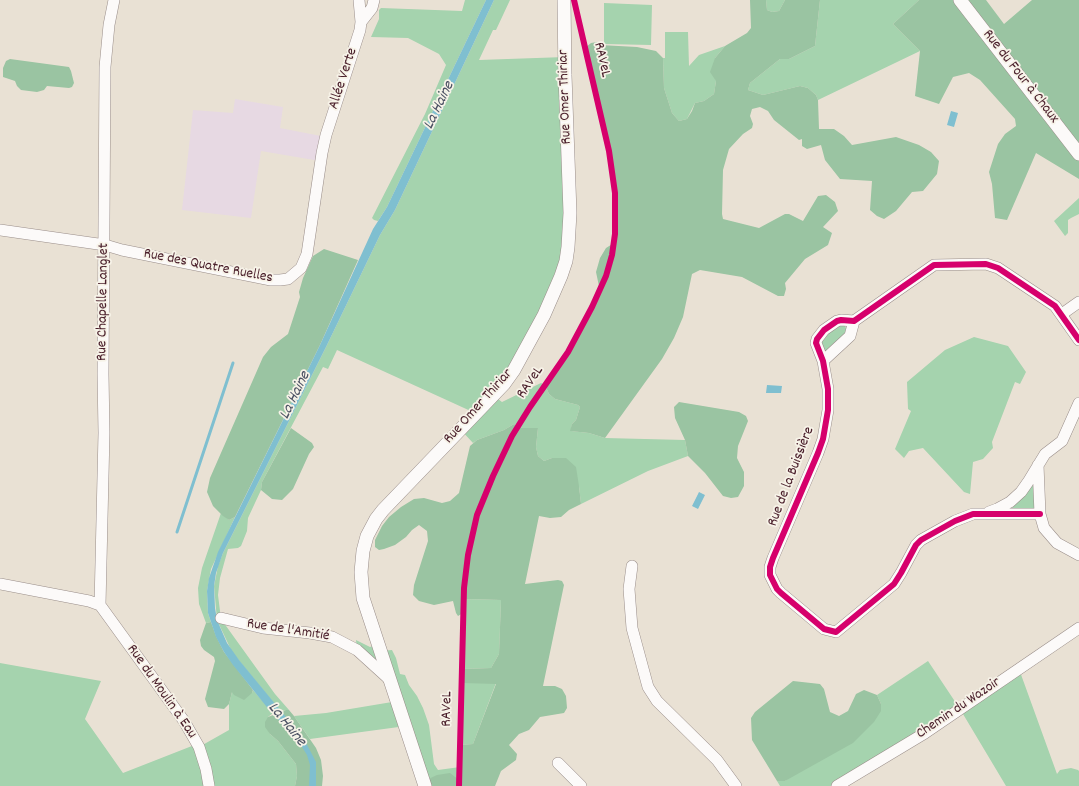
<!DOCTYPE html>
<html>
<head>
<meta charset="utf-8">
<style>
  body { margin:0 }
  canvas { display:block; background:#e9e1d4 }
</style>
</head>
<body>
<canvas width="1079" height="786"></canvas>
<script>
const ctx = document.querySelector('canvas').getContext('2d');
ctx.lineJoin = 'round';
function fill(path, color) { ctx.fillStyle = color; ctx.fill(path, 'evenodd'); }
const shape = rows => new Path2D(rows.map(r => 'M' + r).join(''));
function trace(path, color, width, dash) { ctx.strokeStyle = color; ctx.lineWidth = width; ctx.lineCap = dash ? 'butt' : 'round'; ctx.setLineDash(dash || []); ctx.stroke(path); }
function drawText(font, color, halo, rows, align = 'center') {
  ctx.font = font + ' Dekko,sans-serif'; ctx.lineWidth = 3.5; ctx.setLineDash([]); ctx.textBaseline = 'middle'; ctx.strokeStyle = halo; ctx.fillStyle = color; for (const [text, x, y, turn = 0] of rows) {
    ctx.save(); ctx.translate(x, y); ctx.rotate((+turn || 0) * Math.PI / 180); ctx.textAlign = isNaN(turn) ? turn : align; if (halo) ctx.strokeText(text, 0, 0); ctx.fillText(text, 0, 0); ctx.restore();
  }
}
fill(shape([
  [235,99,283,107,280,128,326,137,320,161,261,151,251,218,182,210,193,110,233,113]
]), '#e7d9e3');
fill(shape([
  [465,0,486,0,387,207,378,221,374,220,372,218,425,114,446,65,439,54,408,38,371,37,379,19,379,10,381,8,462,11],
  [494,0,510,0,496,30,493,30,479,60,565,57,570,213,561,276,493,395,502,402,541,383,545,385,549,394,555,399,578,405,580,407,576,420,572,424,571,431,589,433,605,438,685,440,688,456,648,471,581,504,579,486,552,458,544,461,538,456,536,447,538,428,522,428,514,424,504,430,477,440,473,443,460,429,475,413,337,350,328,369,323,367,262,482,261,490,248,518,247,531,241,546,238,548,228,549,220,578,218,595,221,619,275,694,289,710,280,711,232,652,217,620,214,586,218,566,223,553,327,345,380,235,395,210],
  [766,0,785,0,779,11,772,12,767,10],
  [820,0,919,0,893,24,920,51,818,100,816,95,808,88,800,86,763,95,748,90,750,83,780,59,789,59,815,46],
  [604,3,652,5,651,45,604,44],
  [665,32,688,32,689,66,699,55,725,46,715,58,716,81,714,94,704,101,695,103,687,119,679,121,672,113,664,88,663,58,665,58],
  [1079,198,1079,214,1071,218,1068,220,1068,233,1065,236,1054,221],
  [836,326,845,326,848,332,825,352,823,351,821,338],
  [974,337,1008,346,1026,372,1020,384,1015,382,992,442,993,448,983,459,973,462,970,494,964,492,923,448,909,451,904,458,895,449,911,411,908,409,907,382,945,350],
  [1031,485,1034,487,1035,505,1033,510,1014,509,1011,506],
  [221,513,229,520,235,517,211,569,207,591,208,613,211,622,206,623,199,604,198,588,202,568],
  [464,599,501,600,499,654,491,668,462,669],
  [356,640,370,647,379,644,381,651,392,650,396,658,400,674,405,675,409,685,417,696,423,708,429,725,434,764,438,770,460,767,459,781,424,781,406,726,310,739,294,716,326,713,398,701,390,680,357,650],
  [928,661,960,709,1019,669,1057,774,1060,770,1071,768,1078,770,1079,771,1079,786,1006,786,960,709,837,786,780,786,777,781,785,781,881,704,877,695],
  [0,663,101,681,85,719,123,773,197,744,199,747,229,730,229,704,232,692,252,693,253,690,273,713,268,717,270,734,278,741,296,764,297,776,295,786,0,786],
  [462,683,496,683,473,744,460,745]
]), '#a5d3ae');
fill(shape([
  [750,0,766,0,767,10,772,12,779,11,785,0,820,0,815,46,789,59,780,59,750,83,748,90,763,95,800,86,808,88,816,95,818,100,819,129,834,129,844,136,852,145,896,137,919,145,931,152,939,161,937,174,923,191,912,192,896,211,884,219,877,216,870,210,872,181,840,179,825,160,821,145,807,149,802,146,802,139,799,140,774,120,768,111,760,107,752,109,750,116,753,124,752,128,743,134,729,149,723,170,722,214,723,219,759,228,785,214,789,214,803,221,818,196,826,195,835,202,838,211,823,227,832,233,828,245,805,259,785,283,786,289,784,296,778,296,742,277,700,270,692,274,683,317,674,338,662,359,605,438,589,433,570,431,572,424,576,420,580,407,578,405,555,399,549,394,545,385,568,352,600,291,596,272,600,258,606,248,614,243,615,234,615,193,613,173,609,151,585,48,591,43,597,42,600,45,637,47,656,51,663,58,664,88,672,113,679,121,687,119,692,111,695,103,704,101,714,94,716,81,710,72,715,58,725,46,747,33,751,28],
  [919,0,986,0,1004,24,1032,0,1079,0,1079,179,1036,153,1007,220,995,218,992,184,989,172,998,144,1005,134,1016,126,1015,119,980,80,969,73,953,77,939,104,915,96,920,51,893,24],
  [10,59,69,67,71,71,74,83,72,87,69,88,47,86,44,90,37,92,21,90,17,86,15,81,3,77,3,68,6,61],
  [324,249,358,260,320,345,235,517,229,520,223,516,213,506,207,492,210,478,263,357,271,347,288,334,300,297,299,292,303,278,313,256],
  [679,402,739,412,746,416,748,421,738,446,737,458,744,472,744,486,738,497,731,498,723,496,705,473,688,456,685,440,675,418,674,407],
  [514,424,522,428,538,428,536,447,538,456,544,461,552,458,566,458,576,467,579,486,581,504,569,510,561,517,550,518,539,516,525,584,558,580,562,581,564,585,543,686,555,686,562,689,566,696,567,708,564,713,540,717,529,730,519,734,509,745,517,754,516,760,501,771,495,786,425,786,424,781,437,775,450,773,459,780,460,745,473,744,496,684,462,683,462,669,491,668,499,654,501,600,464,599,463,613,458,616,456,613,453,601,434,605,419,601,413,595,414,585,428,541,427,531,419,525,412,530,406,537,395,545,384,549,379,550,375,547,375,540,382,526,389,517,401,507,414,499,424,498,442,503,450,501,459,493,470,446,477,440,504,430],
  [291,428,312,443,314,447,309,454,293,489,282,500,272,499,261,490,262,482],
  [211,622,216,636,224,652,253,690,252,693,244,700,234,695,232,692,229,704,224,709,208,707,205,699,215,661,214,657,204,650,201,646,200,640,206,623],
  [793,681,820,684,824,689,830,712,839,716,848,711,856,694,864,690,877,695,881,704,881,711,874,722,853,743,785,781,777,781,752,740,751,718,755,712],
  [286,710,289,710,294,716,316,748,321,760,323,776,322,786,295,786,297,776,296,764,278,741,270,734,265,727,265,722,268,717]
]), '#9ac4a2');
fill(shape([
  [486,0,494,0,395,210,380,235,327,345,223,553,216,573,214,586,215,608,217,620,227,643,239,660,304,739,316,762,316,786,309,786,310,765,307,755,299,742,266,706,233,665,224,652,216,637,208,613,207,591,209,578,218,552,320,345,373,229,387,207],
  [951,111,958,113,954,127,947,125],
  [767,385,782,386,781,393,766,393],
  [699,492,705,495,698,509,692,506]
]), '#7fbfd0');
trace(shape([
  [177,532,233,363]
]), '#7fbfd0', 3);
const minor = shape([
  [361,22,372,8,374,0],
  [0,230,105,245,122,250,271,280,280,280,288,279,301,268,307,254,322,153,326,135,360,30,361,22,359,0],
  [1062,314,1079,302],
  [823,361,850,336,854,321],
  [1038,465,1040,514,1044,528,1057,543,1079,555],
  [989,512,997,509,1010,502,1021,492,1028,482,1045,454,1062,441,1079,403],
  [1040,514,973,514,955,521,921,540,916,545,901,573,894,584,836,632,824,629,781,593,777,589,770,575,770,567,773,558,818,453,823,439,828,410,828,389,823,361,816,343,817,339,824,330,837,321,841,320,854,321,934,265,986,264,998,268,1055,306,1079,340],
  [632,566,629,589,632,628,648,687,657,701,717,760,736,786],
  [0,584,89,601,100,605],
  [100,605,104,433,103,374,105,67,109,25,114,0],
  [100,605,184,721,199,747,206,769,209,786],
  [221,618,263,628,310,633,332,637,357,650,390,680],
  [558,763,581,786],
  [837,786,925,733,1079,628]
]);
const tertiary = shape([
  [960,0,1079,154],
  [425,786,363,598,361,572,363,551,367,536,376,519,383,510,504,384,514,370,544,315,561,276,566,261,568,247,570,213,565,75,564,0]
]);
trace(minor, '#998d89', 12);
trace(tertiary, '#998d89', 14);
trace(minor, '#fcfaf9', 11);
trace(tertiary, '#fcfaf9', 13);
trace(shape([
  [1040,514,973,514,955,521,921,540,916,545,901,573,894,584,836,632,824,629,781,593,777,589,770,575,770,567,773,558,818,453,823,439,828,410,828,389,823,361,816,343,817,339,824,330,837,321,841,320,854,321,934,265,986,264,998,268,1055,306,1079,340],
  [459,786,464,588,468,555,477,515,493,476,512,436,530,407,568,352,592,307,606,276,612,255,615,234,615,193,609,151,574,0]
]), '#d6006c', 6);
drawText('15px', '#4a1f2b', '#f7f3e8', [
  ["RAVeL",601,60,77],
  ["Rue du Four à Chaux",1020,77,52],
  ["Allée Verte",344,79,-72],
  ["Rue Omer Thiriar",566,97,-92],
  ["Rue des Quatre Ruelles",208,267,11],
  ["Rue Chapelle Langlet",104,302,-89],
  ["RAVeL",531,383,-56],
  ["Rue Omer Thiriar",479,407,-48],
  ["Rue de la Buissière",792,477,-69],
  ["Rue de l'Amitié",288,631,9],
  ["Rue du Moulin à Eau",161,692,55],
  ["RAVeL",448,709,-89],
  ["Chemin du Wazoir",959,709,-34]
]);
drawText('italic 16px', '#4c5264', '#f7f3e8', [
  ["La Haine",440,106,-64],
  ["La Haine",296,396,-64],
  ["La Haine",286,725,51]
]);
</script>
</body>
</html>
